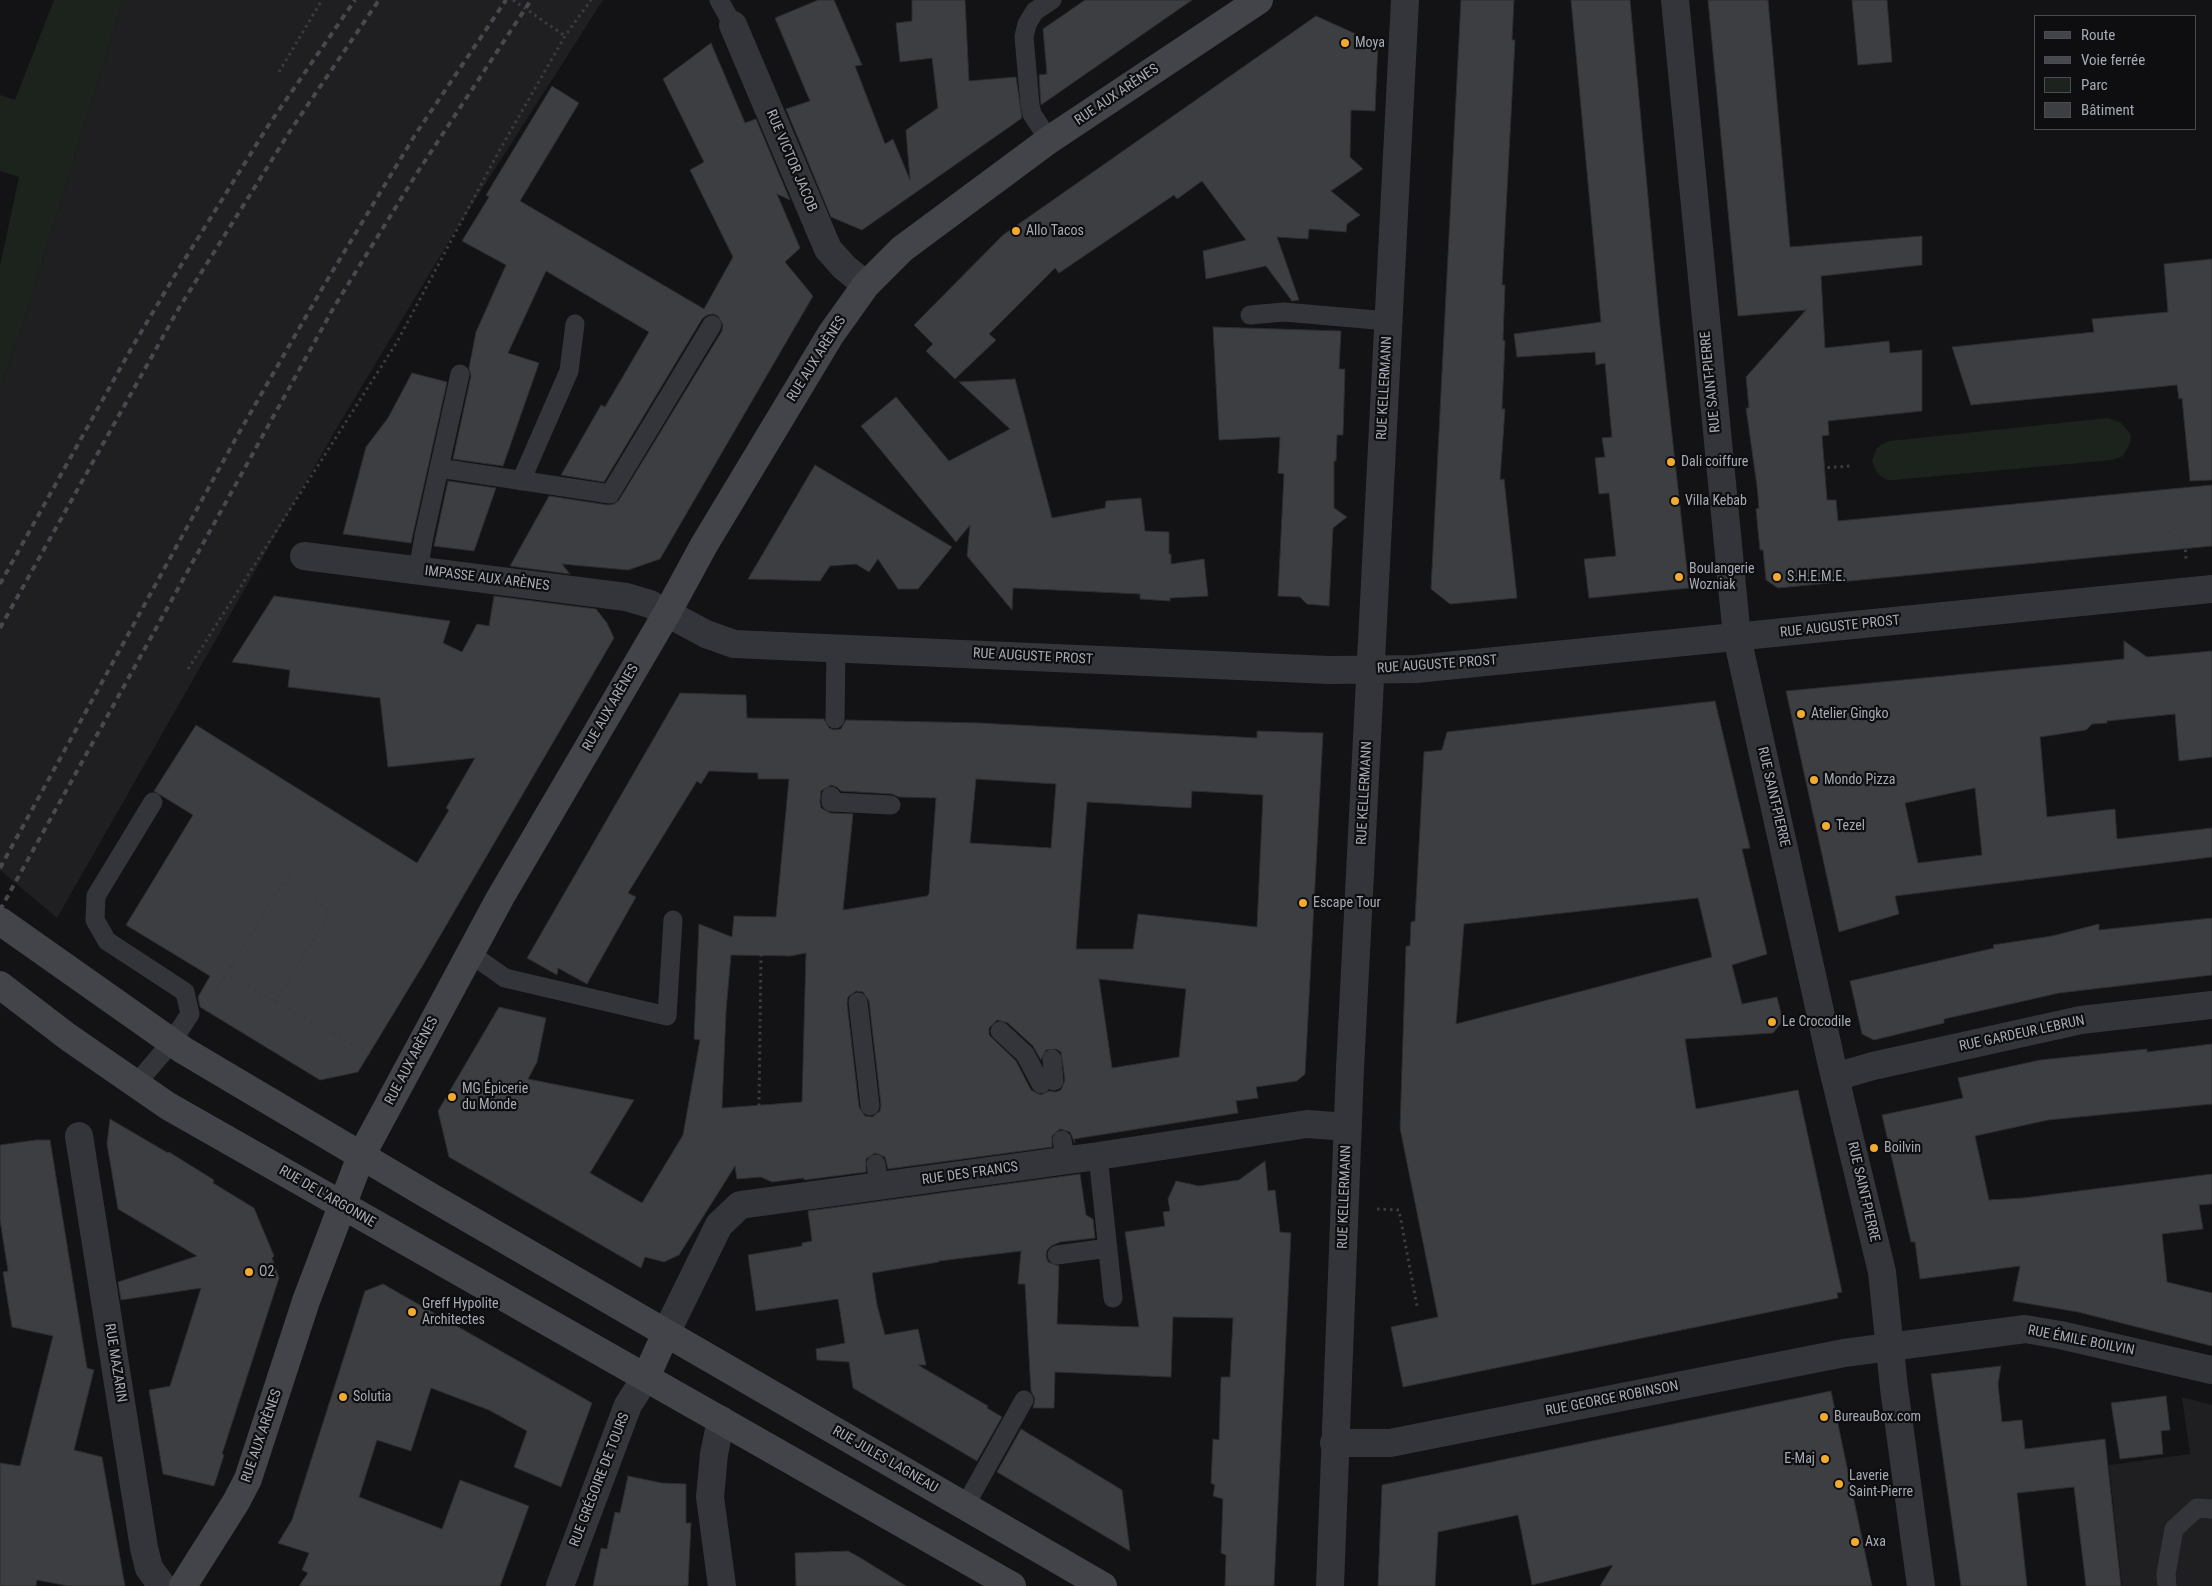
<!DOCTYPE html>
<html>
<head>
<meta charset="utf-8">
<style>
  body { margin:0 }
  #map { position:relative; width:2212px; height:1586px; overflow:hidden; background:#131315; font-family:"Roboto Condensed",sans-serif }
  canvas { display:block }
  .legend { position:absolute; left:2034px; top:15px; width:162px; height:115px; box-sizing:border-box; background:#0e0e10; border:1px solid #4a4c52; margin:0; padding:6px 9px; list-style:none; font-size:15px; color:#a5aab5 }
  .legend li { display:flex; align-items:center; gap:10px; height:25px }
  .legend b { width:25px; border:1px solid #4a4c52 }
</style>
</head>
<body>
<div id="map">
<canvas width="2212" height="1586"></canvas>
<ul class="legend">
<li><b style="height:6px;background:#42444a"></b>Route</li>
<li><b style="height:6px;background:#47494f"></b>Voie ferrée</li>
<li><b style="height:14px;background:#1b231c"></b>Parc</li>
<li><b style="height:14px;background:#3d3e42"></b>Bâtiment</li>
</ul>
</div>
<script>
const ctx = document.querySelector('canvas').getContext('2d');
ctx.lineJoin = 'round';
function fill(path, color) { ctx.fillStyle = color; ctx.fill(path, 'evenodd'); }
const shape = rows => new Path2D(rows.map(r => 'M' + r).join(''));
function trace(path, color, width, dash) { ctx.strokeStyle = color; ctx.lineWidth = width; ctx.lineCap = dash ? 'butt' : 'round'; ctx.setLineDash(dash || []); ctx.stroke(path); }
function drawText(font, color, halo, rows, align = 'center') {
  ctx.font = font + ' "Roboto Condensed",sans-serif'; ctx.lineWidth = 4.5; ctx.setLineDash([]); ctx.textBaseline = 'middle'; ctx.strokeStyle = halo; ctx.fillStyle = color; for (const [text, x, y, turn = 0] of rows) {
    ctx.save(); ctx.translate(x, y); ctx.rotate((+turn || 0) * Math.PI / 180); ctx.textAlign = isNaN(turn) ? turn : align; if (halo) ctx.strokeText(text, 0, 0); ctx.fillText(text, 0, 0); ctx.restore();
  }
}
fill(shape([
  [123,0,603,0,454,233,335,431,57,918,0,870,0,388,24,320],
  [2182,1397,2212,1405,2212,1586,2122,1586,2109,1465,2190,1454]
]), '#1f1f22');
fill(shape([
  [54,0,123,0,24,320,0,388,0,266,19,177,0,171,0,95,15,100],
  [2108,418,2121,423,2131,435,2130,443,2123,456,2112,460,1894,480,1888,480,1882,477,1877,473,1872,461,1877,448,1882,444,1890,441]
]), '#1b231c');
const building = shape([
  [818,0,834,0,862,65,855,66,885,144,893,139,910,180,906,130,938,108,932,58,900,62,896,23,912,21,912,0,965,0,969,81,1016,77,1022,118,862,230,831,217,786,109,810,101,775,18,818,0],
  [1085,0,1192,0,1041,105,1039,75,1047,74,1043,29,1085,0],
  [1461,0,1514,0,1512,40,1515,40,1502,285,1505,285,1503,340,1505,341,1502,409,1505,409,1500,480,1504,479,1517,598,1450,604,1431,589,1461,0],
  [1571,0,1630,0,1659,317,1689,588,1589,598,1584,559,1616,556,1609,493,1599,494,1595,458,1605,457,1602,438,1612,437,1605,363,1596,365,1595,352,1517,357,1514,334,1601,322,1571,0],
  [1708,0,1768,0,1790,247,1922,236,1922,265,1821,276,1825,348,1889,341,1890,353,1922,350,1922,411,1828,421,1829,435,1822,436,1827,500,1836,500,1838,521,2212,485,2212,546,1778,588,1766,580,1763,550,1760,550,1756,509,1759,508,1757,486,1746,408,1749,408,1746,377,1806,310,1738,316,1708,0],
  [1852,0,1887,0,1892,62,1858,65,1852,0],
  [1316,16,1378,44,1375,111,1351,110,1350,157,1363,169,1331,191,1360,215,1347,224,1346,232,1309,229,1308,239,1277,237,1299,300,1292,301,1266,266,1206,279,1203,251,1246,240,1202,181,1177,199,1174,195,1059,273,1055,268,989,334,996,340,955,379,926,351,933,344,914,325,1003,235,1316,16],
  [711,43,745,123,756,119,790,200,777,194,800,248,785,262,813,296,660,559,628,570,562,564,570,574,510,566,549,496,608,505,614,504,619,500,722,331,723,325,718,316,713,314,707,315,702,319,604,482,561,475,601,405,605,407,649,332,546,271,508,353,539,363,503,466,453,459,471,376,469,368,476,332,506,265,462,241,489,197,486,195,552,86,579,103,520,201,704,309,733,257,690,170,704,162,663,79,711,43],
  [2212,259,2212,480,2190,481,2182,398,2179,399,2177,385,1971,405,1952,347,2094,332,2092,319,2168,312,2164,264,2212,259],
  [1213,327,1341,331,1339,369,1345,369,1343,435,1337,435,1336,461,1334,461,1334,508,1347,517,1333,528,1329,606,1307,604,1300,597,1278,596,1284,474,1278,473,1280,437,1219,440,1213,327],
  [412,373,447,382,411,543,343,534,366,447,388,418,412,373],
  [1015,379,1052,518,1105,508,1106,501,1141,498,1145,531,1169,532,1169,554,1171,554,1171,564,1204,559,1208,596,1170,598,1170,601,1140,599,1140,594,1013,588,1012,610,967,556,970,525,956,542,861,426,896,397,949,461,1010,429,959,382,1015,379],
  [815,465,952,547,918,589,898,589,878,559,869,572,856,564,830,566,820,581,748,579,815,465],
  [448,481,496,488,474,551,434,546,448,481],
  [274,596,450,621,443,643,462,652,477,624,489,626,494,596,596,609,607,623,614,638,423,965,358,1072,320,1080,200,1007,198,997,210,976,126,925,193,815,154,791,196,725,417,863,449,810,446,808,475,758,388,767,380,698,288,687,290,670,232,662,274,596],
  [2124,641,2147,657,2212,651,2212,757,2179,761,2175,714,2107,721,2107,723,2092,724,2086,730,2040,737,2047,817,2115,809,2117,839,2212,828,2212,857,1895,896,1899,914,1839,932,1786,691,2124,659,2124,641],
  [1975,788,1982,855,1918,863,1905,803,1975,788],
  [680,693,746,695,747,718,824,719,829,728,834,730,841,729,846,720,980,723,1257,738,1257,731,1323,733,1305,1074,1297,1081,1256,1087,1258,1098,1236,1101,1238,1113,1074,1139,1075,1143,1070,1132,1060,1129,1052,1136,1052,1147,888,1169,885,1157,875,1153,866,1159,866,1172,804,1180,804,1178,772,1182,761,1177,737,1179,735,1166,679,1255,664,1262,645,1257,641,1268,449,1157,438,1111,499,1007,546,1018,537,1062,528,1079,634,1100,590,1173,642,1203,683,1135,700,1040,694,1039,699,924,732,937,734,916,776,917,789,779,758,779,758,773,709,771,701,784,697,781,628,893,636,897,587,984,558,968,557,975,527,958,680,693],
  [976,779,1056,784,1051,848,970,843,976,779],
  [831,785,837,787,841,791,892,794,899,797,936,798,929,894,927,896,843,910,853,814,830,813,821,808,820,802,821,791,831,785],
  [1192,791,1263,795,1257,927,1138,914,1133,949,1076,949,1087,802,1191,808,1192,791],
  [806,953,802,1102,722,1108,726,1011,731,955,790,956,806,953],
  [1099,979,1186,989,1179,1057,1112,1068,1099,979],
  [856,991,863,992,869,1001,881,1105,880,1111,872,1117,865,1116,859,1107,847,1003,848,997,856,991],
  [997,1020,1008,1023,1033,1046,1041,1060,1046,1050,1056,1049,1061,1052,1065,1080,1061,1090,1056,1092,1049,1091,1041,1095,1031,1090,1016,1061,989,1035,989,1028,997,1020],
  [1715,701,1750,848,1742,849,1767,954,1732,965,1742,1004,1777,997,1783,1021,1773,1033,1685,1039,1696,1109,1798,1090,1842,1292,1837,1293,1838,1298,1403,1387,1391,1327,1438,1317,1400,1128,1406,946,1410,946,1411,922,1415,921,1424,752,1442,750,1447,732,1715,701],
  [1698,898,1712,957,1456,1024,1464,924,1698,898],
  [2212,918,2212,975,2059,993,1944,1019,1944,1023,1874,1040,1862,1034,1850,981,1994,948,1993,945,2052,936,2099,924,2099,930,2212,918],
  [2212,1044,2212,1104,2048,1120,1975,1136,1989,1200,2023,1198,2212,1174,2212,1204,2199,1205,2203,1229,2162,1234,2167,1282,2212,1293,2212,1346,2078,1312,2013,1301,2020,1266,1920,1279,1915,1242,1911,1242,1882,1115,1963,1098,1958,1078,2040,1060,2147,1049,2147,1052,2212,1044],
  [110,1119,168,1153,169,1152,214,1180,213,1183,254,1208,274,1256,272,1258,279,1278,222,1454,224,1455,214,1486,163,1474,149,1390,170,1386,201,1288,121,1300,118,1282,197,1256,118,1209,107,1144,110,1119],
  [36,1140,50,1140,87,1368,94,1370,74,1450,102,1457,125,1586,68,1586,37,1580,36,1586,0,1586,0,1463,20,1466,53,1336,12,1327,3,1272,8,1271,0,1220,0,1145,36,1140],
  [1265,1161,1268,1191,1275,1190,1280,1232,1291,1233,1274,1586,1225,1586,1226,1555,1221,1553,1223,1499,1213,1496,1215,1485,1211,1483,1213,1439,1219,1440,1221,1377,1230,1377,1233,1318,1173,1317,1171,1377,1055,1372,1054,1408,1033,1408,1035,1399,1031,1391,1025,1284,1018,1284,1021,1251,939,1261,939,1262,872,1273,877,1305,885,1335,918,1329,926,1365,918,1365,988,1406,987,1408,1002,1417,977,1461,853,1388,849,1362,817,1360,816,1349,845,1343,838,1299,756,1311,748,1255,802,1246,802,1243,812,1241,808,1211,1080,1174,1086,1215,1093,1219,1095,1238,1060,1242,1051,1246,1047,1250,1046,1256,1048,1262,1059,1266,1057,1324,1139,1327,1125,1232,1165,1226,1163,1212,1170,1211,1168,1199,1176,1181,1199,1186,1239,1180,1265,1161],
  [383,1284,592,1403,561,1487,514,1467,527,1431,489,1410,431,1388,411,1451,377,1440,359,1497,442,1529,460,1480,529,1506,500,1586,299,1586,308,1573,302,1570,309,1553,278,1543,292,1520,365,1291,383,1284],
  [2001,1366,1998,1384,2002,1422,2022,1420,2025,1449,2105,1439,2121,1586,2086,1586,2074,1487,2017,1493,2027,1586,1961,1586,1931,1374,2001,1366],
  [1831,1391,1872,1586,1600,1586,1613,1565,1532,1585,1518,1515,1438,1532,1435,1586,1378,1586,1382,1485,1831,1391],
  [2166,1396,2170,1430,2161,1431,2163,1454,2120,1459,2111,1403,2166,1396],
  [1021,1429,1122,1490,1130,1551,997,1472,1021,1429],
  [628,1476,662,1483,686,1484,686,1523,691,1523,688,1586,593,1586,601,1548,607,1549,615,1512,620,1513,628,1476],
  [848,1551,859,1557,906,1586,796,1586,795,1553,848,1551]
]);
fill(building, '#3d3e42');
trace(building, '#2d2d31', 1);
trace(shape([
  [513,0,565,36],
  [279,72,322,0],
  [1821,468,1851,466],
  [2169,531,2185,545,2186,559],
  [188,669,397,342,498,153,565,36,591,0],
  [225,974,373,1056],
  [216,990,290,872],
  [275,1002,331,911,283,882],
  [759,1106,761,955],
  [1377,1209,1399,1210,1417,1306]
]), '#3a3c41', 3, [2.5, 4]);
trace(shape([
  [719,0,733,25],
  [1049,140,1032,114,1030,105,1024,37,1027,24,1035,11,1052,0],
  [1250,315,1284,312,1388,321],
  [439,468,610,494,712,325],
  [521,481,569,371,575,324],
  [418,571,424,536,460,374],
  [835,719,836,648],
  [831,796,831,802,891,805],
  [471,954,505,978,667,1016,673,920],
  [858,1002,870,1106],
  [1000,1031,1025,1054,1041,1084],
  [1052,1059,1054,1081],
  [136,1084,171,1043,190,1014,185,992,107,941,95,920,96,896,153,802],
  [1062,1140,1066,1161],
  [1098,1156,1113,1298],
  [876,1164,879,1186],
  [1057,1255,1108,1248],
  [965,1506,1024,1400],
  [2167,1586,2166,1574,2174,1529,2197,1508,2212,1509]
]), '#34353a', 19);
trace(shape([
  [733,25,828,249,844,267,866,285],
  [304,556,626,597,650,604,706,634,734,644,1329,670,1416,669,2212,589],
  [1835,1077,1873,1066,2081,1020,2212,1005],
  [79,1136,144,1548,149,1568,162,1586],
  [666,1333,719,1225,740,1205,1098,1156,1307,1124,1348,1127],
  [721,1420,714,1454,710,1497,722,1586],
  [1334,1443,1390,1443,1844,1353,2025,1329,2060,1335,2212,1370],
  [560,1586,628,1405,646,1377],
  [1330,1586,1350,1068,1405,0]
]), '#34353a', 28);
trace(shape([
  [1675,0,1737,637,1831,1061,1882,1272,1894,1388,1921,1586]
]), '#34353a', 28);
trace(shape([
  [0,921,183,1050,426,1194,1103,1586],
  [0,985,68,1037,168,1106,1012,1586],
  [646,1377,666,1333],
  [183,1586,236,1502,248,1479,306,1301,361,1156,500,898,667,613,704,545,831,334,866,285,902,249,1049,140,1259,0]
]), '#42444a', 28);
trace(shape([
  [0,584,131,349,175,275,268,126,355,0],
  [0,628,179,308,290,131,379,0],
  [0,868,236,438,323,287,415,135,506,0],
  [0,910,334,307,417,173,531,0]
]), '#47494f', 4, [6, 5]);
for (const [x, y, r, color] of [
  [1345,43,5,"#f1ab2f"],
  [1016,231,5,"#f1ab2f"],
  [1671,462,5,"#f1ab2f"],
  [1675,501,5,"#f1ab2f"],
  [1679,577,5,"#f1ab2f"],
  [1777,577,5,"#f1ab2f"],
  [1801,714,5,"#f1ab2f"],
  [1814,780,5,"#f1ab2f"],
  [1826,826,5,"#f1ab2f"],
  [1303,903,5,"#f1ab2f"],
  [1772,1022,5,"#f1ab2f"],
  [452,1097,5,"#f1ab2f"],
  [1874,1148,5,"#f1ab2f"],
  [249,1272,5,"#f1ab2f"],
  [412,1312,5,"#f1ab2f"],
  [343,1397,5,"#f1ab2f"],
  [1824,1417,5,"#f1ab2f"],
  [1825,1459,5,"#f1ab2f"],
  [1839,1484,5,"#f1ab2f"],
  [1855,1542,5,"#f1ab2f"]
]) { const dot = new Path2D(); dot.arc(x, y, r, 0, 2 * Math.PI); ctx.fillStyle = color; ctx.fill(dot); trace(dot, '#0e0e10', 2); }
drawText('14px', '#a5aab5', '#0e0e10', [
  ["Moya",1355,43],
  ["Allo Tacos",1026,231],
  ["Dali coiffure",1681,462],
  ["Villa Kebab",1685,501],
  ["Boulangerie",1689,569],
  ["Wozniak",1689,585],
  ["S.H.E.M.E.",1787,577],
  ["Atelier Gingko",1811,714],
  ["Mondo Pizza",1824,780],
  ["Tezel",1836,826],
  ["Escape Tour",1313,903],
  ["Le Crocodile",1782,1022],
  ["MG Épicerie",462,1089],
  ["du Monde",462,1105],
  ["Boilvin",1884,1148],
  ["O2",259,1272],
  ["Greff Hypolite",422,1304],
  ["Architectes",422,1320],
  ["Solutia",353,1397],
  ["BureauBox.com",1834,1417],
  ["E-Maj",1815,1459,"right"],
  ["Laverie",1849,1476],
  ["Saint-Pierre",1849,1492],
  ["Axa",1865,1542]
], 'left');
drawText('14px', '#a5aab5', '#0e0e10', [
  ["RUE AUX ARÈNES",1117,95,-34],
  ["RUE VICTOR JACOB",791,161,67],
  ["RUE AUX ARÈNES",817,359,-58],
  ["RUE SAINT-PIERRE",1711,382,-96],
  ["RUE KELLERMANN",1385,388,-87],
  ["IMPASSE AUX ARÈNES",487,579,7],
  ["RUE AUGUSTE PROST",1840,627,-6],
  ["RUE AUGUSTE PROST",1033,657,3],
  ["RUE AUGUSTE PROST",1437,665,-4],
  ["RUE AUX ARÈNES",611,708,-60],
  ["RUE KELLERMANN",1365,793,-87],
  ["RUE SAINT-PIERRE",1773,797,77],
  ["RUE GARDEUR LEBRUN",2022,1034,-12],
  ["RUE AUX ARÈNES",412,1061,-62],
  ["RUE DES FRANCS",970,1174,-8],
  ["RUE SAINT-PIERRE",1863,1192,77],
  ["RUE DE L'ARGONNE",327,1197,30],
  ["RUE KELLERMANN",1345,1197,-88],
  ["RUE ÉMILE BOILVIN",2081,1341,11],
  ["RUE MAZARIN",115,1363,81],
  ["RUE GEORGE ROBINSON",1612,1399,-11],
  ["RUE AUX ARÈNES",262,1436,-71],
  ["RUE JULES LAGNEAU",885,1460,30],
  ["RUE GRÉGOIRE DE TOURS",600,1480,-69]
]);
</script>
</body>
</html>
